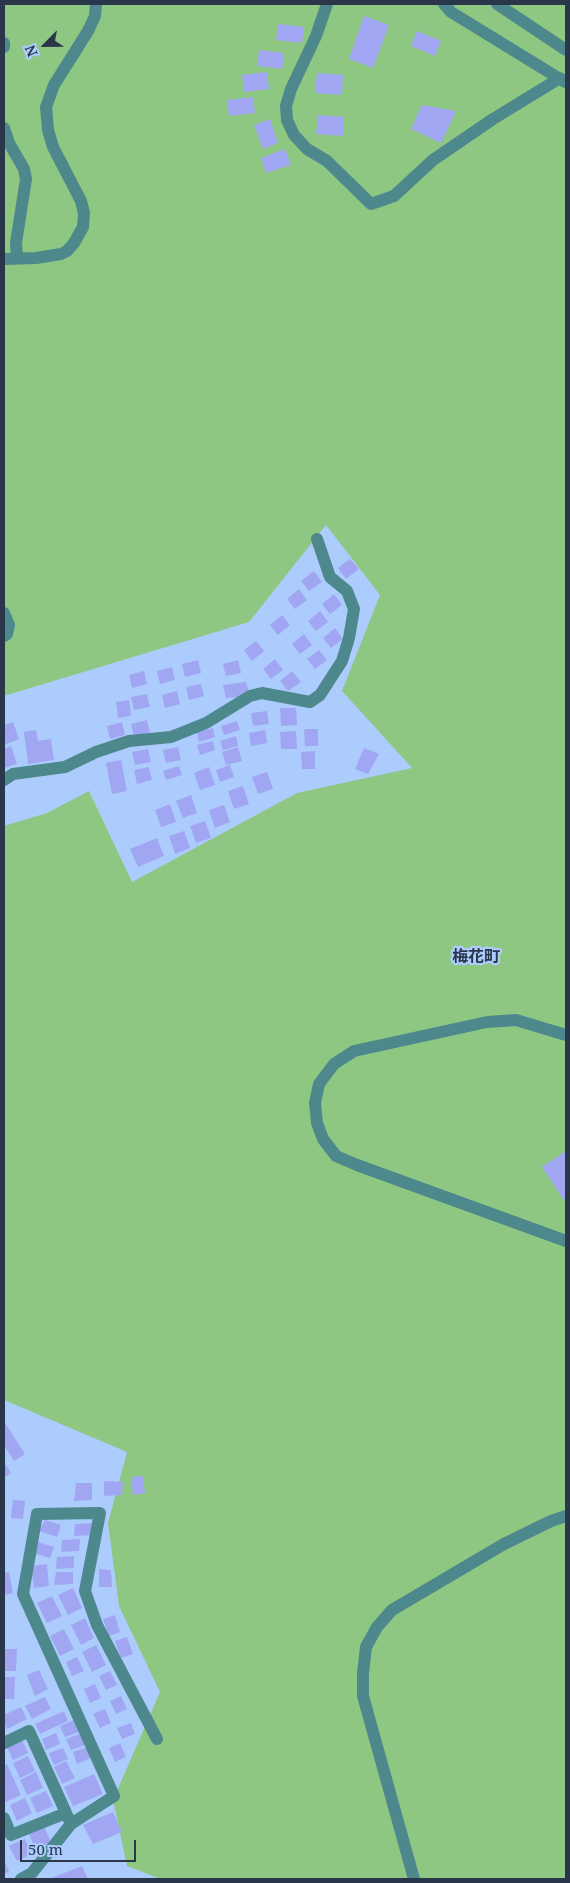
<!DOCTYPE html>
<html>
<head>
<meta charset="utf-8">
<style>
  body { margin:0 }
  #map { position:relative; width:570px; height:1883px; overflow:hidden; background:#adccfe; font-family:"Noto Serif",serif }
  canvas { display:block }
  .frame { position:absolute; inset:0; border:5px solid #2a374b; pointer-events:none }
  .north { position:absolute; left:20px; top:20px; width:50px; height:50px; -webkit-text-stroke:4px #adccfe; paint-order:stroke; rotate:247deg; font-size:14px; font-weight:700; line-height:20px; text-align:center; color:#2a374b }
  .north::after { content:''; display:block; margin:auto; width:18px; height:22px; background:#2a374b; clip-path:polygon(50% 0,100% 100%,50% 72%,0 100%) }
  .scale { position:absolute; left:20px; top:1840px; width:116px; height:22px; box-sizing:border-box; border:2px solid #2a374b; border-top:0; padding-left:6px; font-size:15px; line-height:18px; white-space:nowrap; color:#2a374b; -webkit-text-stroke:4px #adccfe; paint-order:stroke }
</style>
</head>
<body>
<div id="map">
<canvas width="570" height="1883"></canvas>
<div class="frame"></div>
<div class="north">N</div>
<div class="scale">50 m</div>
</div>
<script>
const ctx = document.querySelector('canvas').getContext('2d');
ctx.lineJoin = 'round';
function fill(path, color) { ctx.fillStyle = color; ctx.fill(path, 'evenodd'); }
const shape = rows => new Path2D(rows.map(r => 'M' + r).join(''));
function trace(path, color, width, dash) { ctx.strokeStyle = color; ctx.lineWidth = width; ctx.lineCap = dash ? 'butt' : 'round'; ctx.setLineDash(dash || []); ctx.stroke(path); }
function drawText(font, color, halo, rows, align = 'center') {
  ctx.font = font + ' "Noto Serif","Noto Sans JP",serif'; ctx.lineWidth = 4.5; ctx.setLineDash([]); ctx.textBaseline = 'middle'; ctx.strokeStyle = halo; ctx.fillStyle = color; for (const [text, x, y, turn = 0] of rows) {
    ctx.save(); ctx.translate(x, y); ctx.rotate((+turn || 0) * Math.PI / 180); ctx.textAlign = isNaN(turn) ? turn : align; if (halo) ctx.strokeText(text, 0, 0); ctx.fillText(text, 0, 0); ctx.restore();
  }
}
fill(shape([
  [4,4,566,4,566,1879,161,1879,127,1866,113,1800,160,1692,119,1606,108,1523,127,1452,4,1400,4,826,47,813,89,791,132,882,297,793,412,768,342,691,380,595,326,525,249,622,4,696]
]), '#8ec782');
fill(shape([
  [364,16,389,25,373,68,349,59],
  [278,24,304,27,302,43,276,40],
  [417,31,441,41,435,56,411,46],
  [259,50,284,53,282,69,257,66],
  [267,72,269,89,244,92,242,75],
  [317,73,343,75,342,95,315,93],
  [253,97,255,113,229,116,227,100],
  [422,105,456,111,441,143,411,129],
  [318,115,344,117,343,136,316,134],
  [270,119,278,143,263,149,254,125],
  [285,149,291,165,266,173,261,158],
  [350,559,359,569,346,579,338,568],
  [314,571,322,582,309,591,301,581],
  [299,589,307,600,295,609,287,599],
  [334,594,342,605,330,614,322,604],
  [320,611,328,622,316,631,308,621],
  [282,615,290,625,278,635,270,625],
  [335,628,343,639,331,648,323,638],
  [304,634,312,645,300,654,292,644],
  [256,641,264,651,252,661,244,650],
  [319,650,327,660,315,669,307,659],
  [275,659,283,670,271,679,263,669],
  [198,660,201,673,185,677,182,664],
  [238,660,241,673,226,676,223,664],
  [172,667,175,680,160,684,157,671],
  [144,671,147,684,132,688,129,675],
  [292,671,301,682,288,691,280,681],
  [246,682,250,696,226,698,223,685],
  [201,684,204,696,189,700,186,687],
  [177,691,180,704,165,708,162,695],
  [147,694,150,707,134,710,131,697],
  [129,700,131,716,118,718,116,702],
  [280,708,296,708,297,725,281,726],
  [267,711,269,724,253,726,251,713],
  [147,720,150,733,134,737,131,724],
  [237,721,240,730,224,735,221,726],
  [13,722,19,739,4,745,4,725],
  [122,722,125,735,110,739,107,726],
  [213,728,215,737,199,742,197,732],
  [304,729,318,729,318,746,305,746],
  [36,730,38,741,51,739,54,760,28,764,24,732],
  [265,730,267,743,251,746,249,733],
  [296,731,297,749,281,749,280,732],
  [236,736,238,746,223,750,220,741],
  [213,741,215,750,200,755,197,745],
  [11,746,17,764,4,768,4,749],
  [178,747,181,760,166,763,163,750],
  [238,747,242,761,226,765,222,752],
  [364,748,379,754,368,774,355,769],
  [148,749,151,762,135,765,132,752],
  [315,751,315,769,302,769,301,752],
  [121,760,127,791,112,794,106,763],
  [230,765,234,777,220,782,216,770],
  [179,766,182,775,166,780,163,771],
  [149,767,152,780,137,784,134,770],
  [209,767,215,785,200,790,194,773],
  [267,772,273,789,258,794,252,777],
  [243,786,249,804,234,809,228,791],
  [191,795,197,813,183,818,176,801],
  [170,804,176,822,161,827,155,810],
  [224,805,230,822,215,828,209,810],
  [205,821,211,838,196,843,190,826],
  [184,831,190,848,175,854,169,836],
  [157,838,164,856,138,867,130,849],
  [566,1151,566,1203,542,1167],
  [4,1421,25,1454,14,1461,4,1445],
  [4,1462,11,1473,4,1478],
  [143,1476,145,1493,133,1495,131,1477],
  [104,1481,123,1482,122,1495,104,1496],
  [76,1483,92,1483,92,1500,74,1501],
  [13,1500,25,1501,23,1519,11,1518],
  [45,1520,61,1525,57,1537,39,1531],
  [93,1523,92,1535,74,1536,75,1524],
  [80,1539,79,1551,61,1552,62,1540],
  [38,1542,54,1547,50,1558,33,1553],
  [74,1556,74,1568,56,1569,57,1557],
  [47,1564,49,1586,34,1588,31,1566],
  [99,1569,111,1570,112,1587,99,1587],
  [9,1572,13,1593,4,1595,4,1573],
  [56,1572,73,1572,73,1584,54,1585],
  [73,1588,82,1608,68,1615,58,1595],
  [52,1596,62,1616,47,1623,37,1603],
  [115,1615,120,1632,109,1636,103,1619],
  [85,1618,94,1638,81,1645,71,1625],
  [64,1629,74,1649,60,1656,50,1636],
  [127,1637,133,1654,121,1658,115,1641],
  [96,1645,106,1665,92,1672,82,1652],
  [4,1649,17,1649,16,1671,4,1671],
  [77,1657,84,1671,72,1676,66,1662],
  [39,1670,48,1689,35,1696,27,1675],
  [110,1671,117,1685,106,1690,99,1676],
  [4,1677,15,1677,14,1699,4,1699],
  [95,1684,101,1698,90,1703,84,1689],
  [121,1696,127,1709,116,1714,110,1701],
  [45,1697,51,1709,32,1719,25,1706],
  [21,1707,27,1719,7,1729,4,1722,4,1715],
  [105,1709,111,1723,100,1728,93,1714],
  [64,1711,68,1721,40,1734,35,1724],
  [74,1720,79,1732,65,1737,60,1726],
  [131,1723,135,1734,122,1739,117,1728],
  [56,1733,60,1744,46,1750,42,1739],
  [80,1734,85,1745,71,1750,66,1739],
  [21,1738,28,1753,13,1760,6,1745],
  [120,1743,126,1757,115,1762,109,1748],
  [87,1747,91,1758,77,1764,73,1752],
  [63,1748,68,1759,54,1765,49,1753],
  [28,1756,35,1771,20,1778,13,1763],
  [66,1761,75,1778,62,1784,54,1767],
  [7,1764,21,1795,6,1802,4,1798,4,1765],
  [36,1772,43,1788,27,1795,20,1780],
  [94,1774,103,1794,73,1806,64,1787],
  [46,1791,53,1806,37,1813,30,1798],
  [25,1798,32,1813,17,1821,10,1805],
  [113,1812,122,1832,93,1844,83,1825],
  [44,1827,51,1842,36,1850,29,1834],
  [25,1839,32,1854,17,1861,9,1846],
  [4,1859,9,1872,4,1874],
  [82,1866,88,1879,49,1879]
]), '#a1a6f2');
trace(shape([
  [327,4,316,36,291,89,286,106,287,120,294,135,307,149,327,161,371,204,394,196,433,160,493,119,560,78],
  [444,4,451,12,565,82],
  [497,4,566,50],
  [4,43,4,47],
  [4,128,9,143,24,169,26,179,16,243,17,258],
  [4,259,36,258,61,254,67,251,74,243,83,227,84,213,81,201,53,147,48,130,46,107,54,85,88,31,95,16,96,4],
  [4,613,9,625,7,634,4,636],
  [4,780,13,774,65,767,96,752,129,741,171,737,206,723,250,696,262,693,310,702,320,695,342,661,349,638,354,609,347,591,330,577,317,539],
  [566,1035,516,1020,487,1022,354,1051,334,1064,319,1084,315,1103,317,1123,323,1139,336,1156,357,1165,566,1241],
  [4,1743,29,1731,71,1824],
  [4,1818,11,1835,66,1813],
  [21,1879,32,1873,71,1824,114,1796,23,1594,37,1514,100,1513,85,1591,97,1625,157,1739],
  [414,1879,363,1696,363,1673,366,1647,377,1627,392,1610,504,1544,551,1521,566,1516]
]), '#4d888c', 12);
drawText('bold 16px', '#2a374b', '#adccfe', [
  ["梅花町",476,957]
]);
</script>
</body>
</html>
